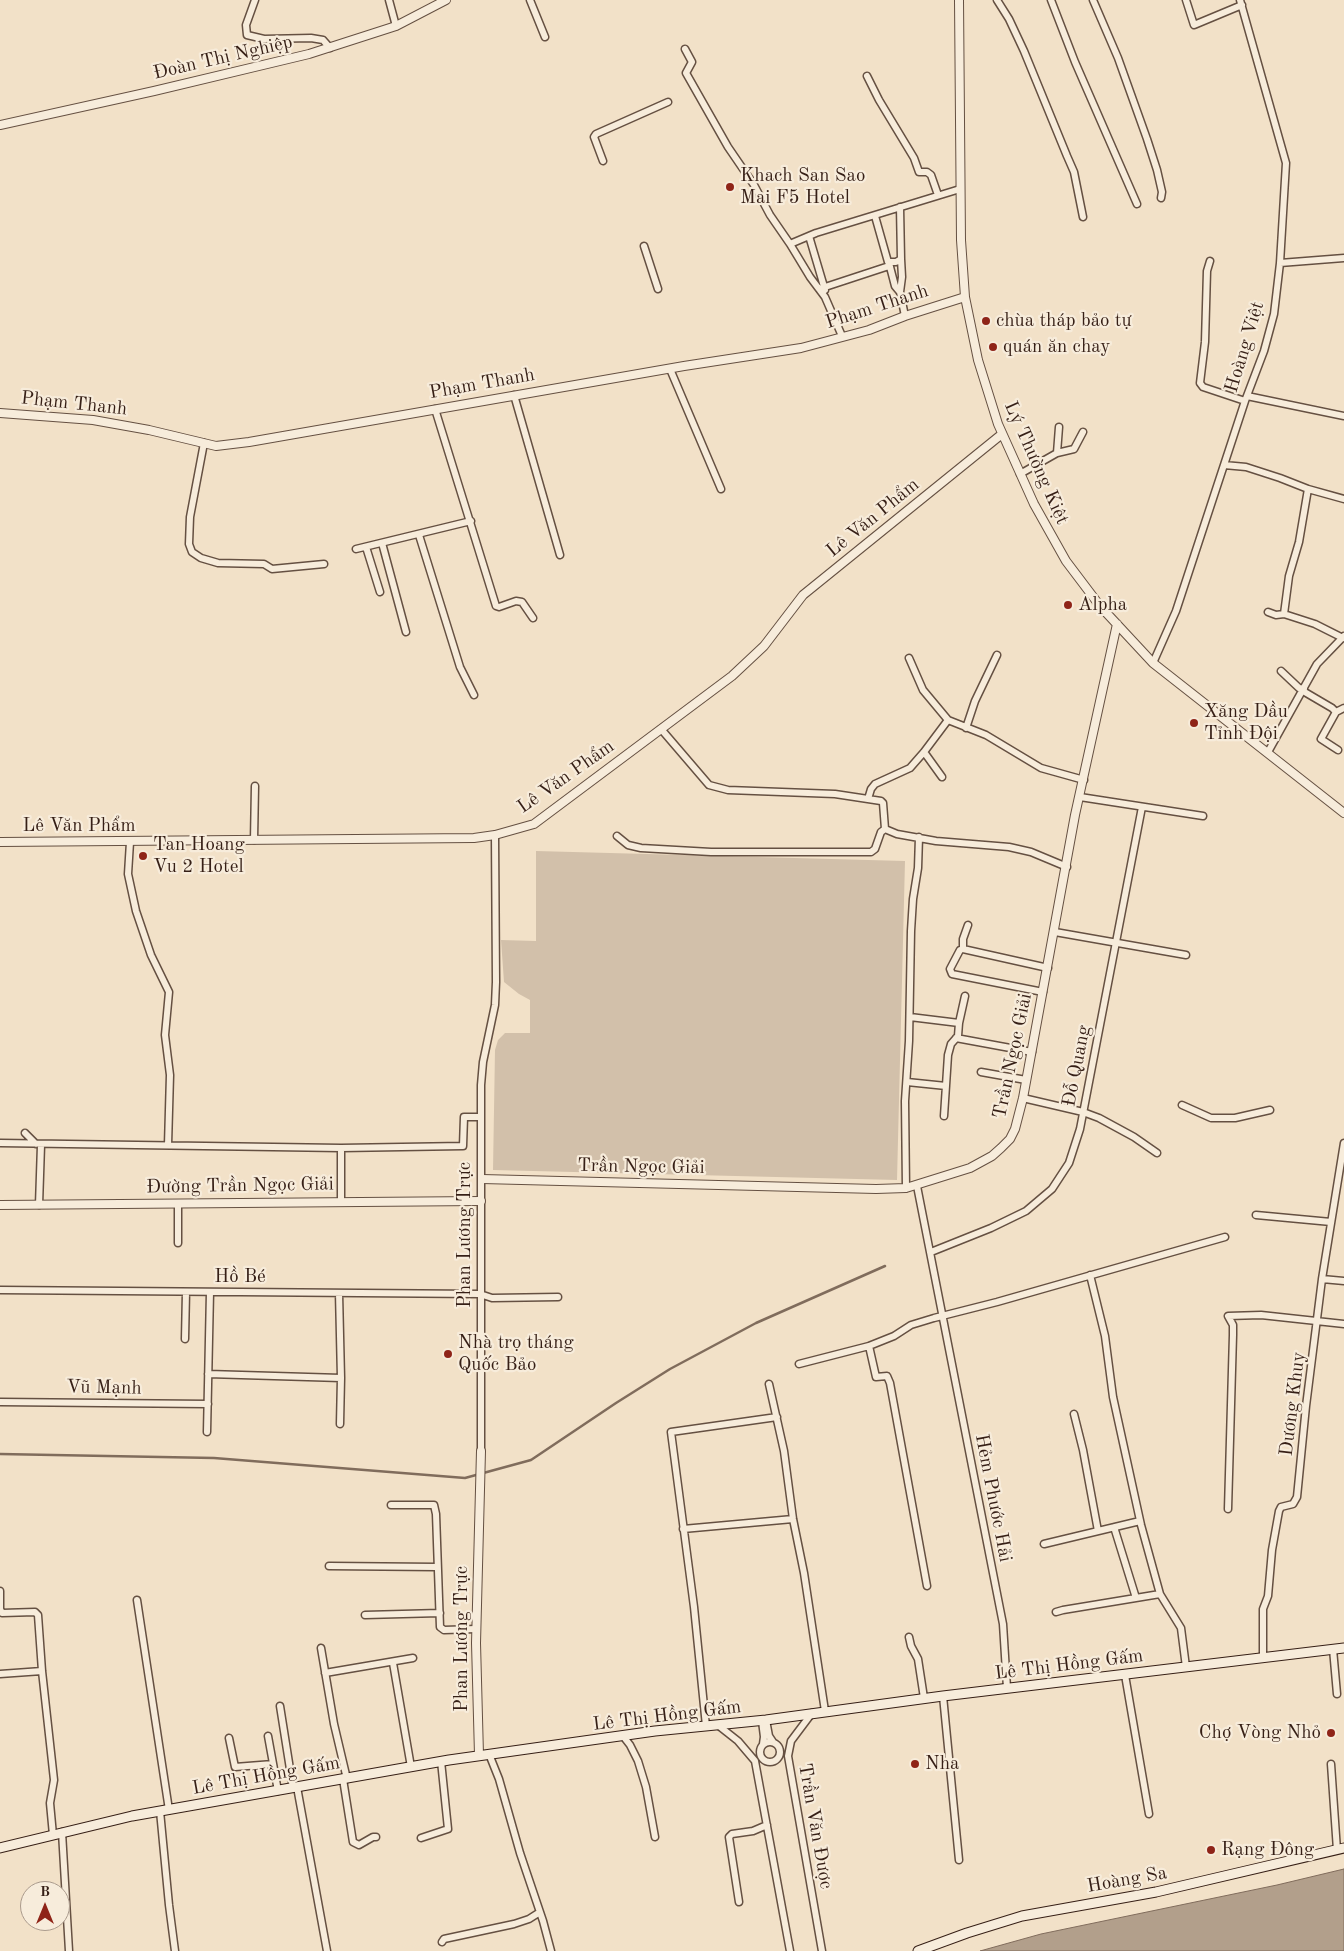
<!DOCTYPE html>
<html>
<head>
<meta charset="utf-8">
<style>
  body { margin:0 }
  #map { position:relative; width:1344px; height:1951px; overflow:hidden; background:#f2e1c8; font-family:"Old Standard TT",serif }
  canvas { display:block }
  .north { position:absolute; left:20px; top:1881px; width:50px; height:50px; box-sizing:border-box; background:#f7ecdb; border:1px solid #aa9a8c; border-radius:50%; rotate:0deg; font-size:14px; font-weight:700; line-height:20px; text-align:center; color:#361f16 }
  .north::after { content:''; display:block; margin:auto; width:18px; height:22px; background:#8f2418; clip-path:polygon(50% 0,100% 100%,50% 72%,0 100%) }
</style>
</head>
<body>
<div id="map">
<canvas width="1344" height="1951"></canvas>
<div class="north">B</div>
</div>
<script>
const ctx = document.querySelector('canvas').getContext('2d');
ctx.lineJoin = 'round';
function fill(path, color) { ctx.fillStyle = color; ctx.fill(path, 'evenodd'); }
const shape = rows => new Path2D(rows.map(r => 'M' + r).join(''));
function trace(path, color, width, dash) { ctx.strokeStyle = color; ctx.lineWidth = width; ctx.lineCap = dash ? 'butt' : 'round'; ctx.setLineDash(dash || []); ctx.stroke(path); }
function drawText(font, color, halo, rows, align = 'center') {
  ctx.font = font + ' "Old Standard TT",serif'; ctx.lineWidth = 4.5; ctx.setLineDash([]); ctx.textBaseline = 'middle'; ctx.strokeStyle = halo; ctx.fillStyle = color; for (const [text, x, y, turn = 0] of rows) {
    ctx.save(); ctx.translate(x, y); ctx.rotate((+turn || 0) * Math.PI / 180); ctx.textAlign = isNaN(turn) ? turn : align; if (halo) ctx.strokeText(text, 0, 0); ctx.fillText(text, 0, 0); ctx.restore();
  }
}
fill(shape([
  [536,851,905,861,897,1180,493,1170,495,1050,498,1040,505,1033,530,1033,530,1000,519,994,504,982,501,940,536,941]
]), '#d2c0aa');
const water = shape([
  [1344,1869,1344,1951,980,1951,1041,1934,1277,1885,1344,1869]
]);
fill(water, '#b29f8b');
trace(water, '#806c5c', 1);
trace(shape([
  [0,1454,214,1458,465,1478,531,1460,616,1403,670,1369,756,1323,885,1266]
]), '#806c5c', 2.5);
const minor = shape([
  [255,0,246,25,247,35,264,39,311,38,323,40,330,48],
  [389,0,396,26],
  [530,0,545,37],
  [997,0,1009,19,1024,51,1067,156,1074,172,1083,217],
  [1051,0,1075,62,1137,204],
  [1093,0,1118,58,1147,139,1157,170,1162,192,1161,198],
  [1186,0,1194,25,1242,5],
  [685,49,692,62,686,73,728,147,754,185,770,215,790,244,810,277,825,297,842,336],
  [867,76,879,100,914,158,919,172,927,172,931,175,938,195],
  [603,161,594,137,596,134,668,102],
  [875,216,888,262,896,262,901,259,900,207],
  [809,236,825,290],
  [790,244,816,233,960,189],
  [644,246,658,289],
  [1210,261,1207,271,1205,342,1200,383,1203,387,1245,401],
  [889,263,895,286,900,292,905,316],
  [1280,263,1344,258],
  [819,289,889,266],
  [900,292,902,277,901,259],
  [670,369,721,489],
  [514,395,560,555],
  [1247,396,1344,416],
  [435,409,496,606,499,607,516,601,522,602,533,618],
  [204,443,190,517,189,544,192,552,201,558,218,563,264,564,272,569,324,564],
  [1057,453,1074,449,1083,432],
  [1224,465,1246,467,1280,478,1308,489,1344,499],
  [1020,474,1057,453,1059,427],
  [419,535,460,667,474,695],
  [382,543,406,632],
  [366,547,380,592],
  [356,549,471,521],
  [1268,612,1276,615,1284,614,1315,624,1343,638],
  [1284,614,1289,576,1299,542,1308,489],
  [909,658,923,690,948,720,986,735,1041,768,1084,780],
  [1153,663,1176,611,1245,401,1264,351,1274,314,1280,263,1286,163,1240,0],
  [1281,671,1299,688,1304,689],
  [1303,691,1332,708,1336,712],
  [966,728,975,701,997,655],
  [1338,750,1321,739,1336,712,1344,708],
  [924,752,942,777],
  [1268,752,1317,664,1344,636],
  [1080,797,1203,816],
  [868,799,871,789,875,784,910,768,924,752,948,720],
  [885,829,897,834,936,841,1009,847,1031,852,1067,867],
  [617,836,628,845,641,848,711,852,871,852,875,849,881,832,885,829,883,803,881,801,835,794,728,790,709,785,661,729],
  [254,840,255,786],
  [130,842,128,874,136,911,151,955,169,992,165,1035,170,1075,168,1145],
  [1055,932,1186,955],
  [963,949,963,939,968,925],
  [1043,992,952,974,950,969,960,950,963,949,1048,968],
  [910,1017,959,1023,965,996],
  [956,1038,1032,1052],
  [981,1072,1026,1080],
  [907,1082,946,1086],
  [1023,1098,1083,1112,1099,1118,1134,1137,1157,1153],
  [1182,1105,1211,1118,1235,1118,1270,1110],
  [944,1116,948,1055,951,1044,958,1036,959,1023],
  [25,1133,36,1144],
  [0,1143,341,1148,463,1146,464,1117,481,1117],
  [341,1148,341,1202],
  [917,1186,1003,1624,1007,1688],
  [906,1188,905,1101,909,1041,911,931,913,899,918,868,919,837],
  [178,1204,178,1243],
  [39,1205,41,1145],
  [1256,1215,1331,1222],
  [931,1252,991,1228,1026,1211,1052,1189,1069,1163,1080,1129,1142,807],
  [1090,1275,1105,1336,1113,1397,1141,1525,1160,1594,1181,1628,1186,1667],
  [1322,1279,1344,1281],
  [0,1290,480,1294,492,1298,558,1297],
  [339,1293,341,1378,340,1424],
  [185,1339,186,1292],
  [869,1346,876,1377,887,1376,890,1383,927,1586],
  [799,1364,869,1346,894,1336,911,1325,934,1318,997,1302,1225,1237],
  [208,1374,341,1378],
  [769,1384,784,1451,793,1519,804,1573,825,1711],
  [0,1402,208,1404],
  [1074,1414,1083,1450,1098,1531],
  [207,1432,210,1292],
  [481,1451,481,1085,483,1062,495,1005,496,982,495,835],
  [391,1505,434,1505,436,1514,440,1627,444,1630,476,1629],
  [1228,1509,1233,1335,1233,1325,1228,1316,1261,1315,1344,1324],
  [1114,1527,1136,1598],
  [683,1529,793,1519],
  [1044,1544,1140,1521],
  [329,1566,437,1567],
  [0,1591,0,1609,2,1613,35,1612,38,1615,42,1671,54,1780,50,1803,53,1835],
  [137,1600,169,1810],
  [1056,1612,1063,1610,1160,1594],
  [365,1615,440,1613],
  [909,1637,911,1646,918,1659,924,1698],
  [321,1648,334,1724,347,1779],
  [1333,1649,1337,1694],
  [1263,1658,1263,1609,1268,1596,1272,1550,1279,1511,1281,1507,1293,1504,1297,1497,1306,1406,1322,1279,1344,1143],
  [393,1663,411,1767],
  [325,1673,413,1658],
  [0,1674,42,1671],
  [1125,1675,1149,1814],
  [943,1696,959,1860],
  [280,1706,293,1788],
  [812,1713,791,1741,788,1756,822,1951],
  [766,1720,769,1736,773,1742],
  [762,1721,764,1737,763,1744],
  [706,1726,694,1607,671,1432,777,1417],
  [719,1726,738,1741,755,1761,790,1951],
  [268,1736,278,1791],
  [623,1736,630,1745,638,1761,646,1787,655,1837],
  [229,1738,235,1767,273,1764],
  '760 1752a10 10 0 1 1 20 0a10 10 0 1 1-20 0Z',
  [489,1754,499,1779,520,1853,543,1921,551,1951],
  [1331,1764,1337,1850],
  [343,1779,353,1842,359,1845,373,1837,376,1837],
  [297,1787,327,1951],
  [160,1811,169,1905,175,1951],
  [62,1832,69,1951],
  [421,1838,448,1829,441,1761],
  [739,1902,729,1837,732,1834,753,1831,767,1825],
  [442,1942,444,1939,514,1924,529,1919,540,1912]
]);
const tertiary = shape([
  [959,0,961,240,965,297,978,360,998,424,1034,504,1066,561,1100,606,1153,663,1344,813],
  [0,125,154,91,309,54,396,26,446,0],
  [0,413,93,420,149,430,216,446,249,442,684,366,801,348,869,330,905,316,965,297],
  [0,842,474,838,495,835,534,824,732,676,764,646,803,595,1002,434],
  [482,1179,876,1189,906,1188,970,1168,992,1156,1001,1148,1010,1139,1015,1129,1023,1098,1075,815,1117,624],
  [0,1205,481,1201],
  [479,1755,476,1643,481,1451]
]);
const secondary = shape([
  [0,1848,132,1816,449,1760,655,1731,766,1720,943,1696,1344,1648],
  [918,1951,967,1933,1022,1916,1156,1892,1344,1848]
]);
trace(minor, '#655042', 9);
trace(tertiary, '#655042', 10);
trace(secondary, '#361f16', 11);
trace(minor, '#f7ecdb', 6);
trace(tertiary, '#f7ecdb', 8);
trace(secondary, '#f7ecdb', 9);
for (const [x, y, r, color] of [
  [730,187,5,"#8f2418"],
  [986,321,5,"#8f2418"],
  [993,347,5,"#8f2418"],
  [1068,605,5,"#8f2418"],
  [1194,723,5,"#8f2418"],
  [143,856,5,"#8f2418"],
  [448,1354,5,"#8f2418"],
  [1331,1733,5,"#8f2418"],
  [915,1764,5,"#8f2418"],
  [1211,1850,5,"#8f2418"]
]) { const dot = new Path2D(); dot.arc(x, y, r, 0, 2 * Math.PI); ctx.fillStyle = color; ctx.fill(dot); trace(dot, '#f7ecdb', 2); }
drawText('19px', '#361f16', '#f7ecdb', [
  ["Đoàn Thị Nghiệp",223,58,-13],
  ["Phạm Thanh",877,307,-18],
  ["Hoàng Việt",1245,347,-73],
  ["Phạm Thanh",482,384,-10],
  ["Phạm Thanh",74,404,6],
  ["Lý Thường Kiệt",1036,463,66],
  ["Lê Văn Phẩm",873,518,-39],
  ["Lê Văn Phẩm",566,777,-35],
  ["Lê Văn Phẩm",79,826],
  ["Trần Ngọc Giải",1013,1056,-78],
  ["Đỗ Quang",1077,1066,-79],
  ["Trần Ngọc Giải",641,1167,1],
  ["Đường Trần Ngọc Giải",240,1186,-1],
  ["Phan Lương Trực",465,1235,-90],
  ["Hồ Bé",240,1277],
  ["Vũ Mạnh",104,1388,1],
  ["Dương Khuy",1293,1404,-83],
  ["Hẻm Phước Hải",993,1498,79],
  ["Phan Lương Trực",462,1639,-90],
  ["Lê Thị Hồng Gấm",1069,1665,-7],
  ["Lê Thị Hồng Gấm",667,1716,-7],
  ["Lê Thị Hồng Gấm",266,1776,-10],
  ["Trần Văn Được",815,1826,80],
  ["Hoàng Sa",1127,1880,-10]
]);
drawText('19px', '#361f16', '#f7ecdb', [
  ["Khach San Sao",740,176],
  ["Mai F5 Hotel",740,198],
  ["chùa tháp bảo tự",996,321],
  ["quán ăn chay",1003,347],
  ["Alpha",1078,605],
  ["Xăng Dầu",1204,712],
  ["Tỉnh Đội",1204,734],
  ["Tan Hoang",153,845],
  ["Vu 2 Hotel",153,867],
  ["Nhà trọ tháng",458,1343],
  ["Quốc Bảo",458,1365],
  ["Chợ Vòng Nhỏ",1321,1733,"right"],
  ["Nha",925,1764],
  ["Rạng Đông",1221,1850]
], 'left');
</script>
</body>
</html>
